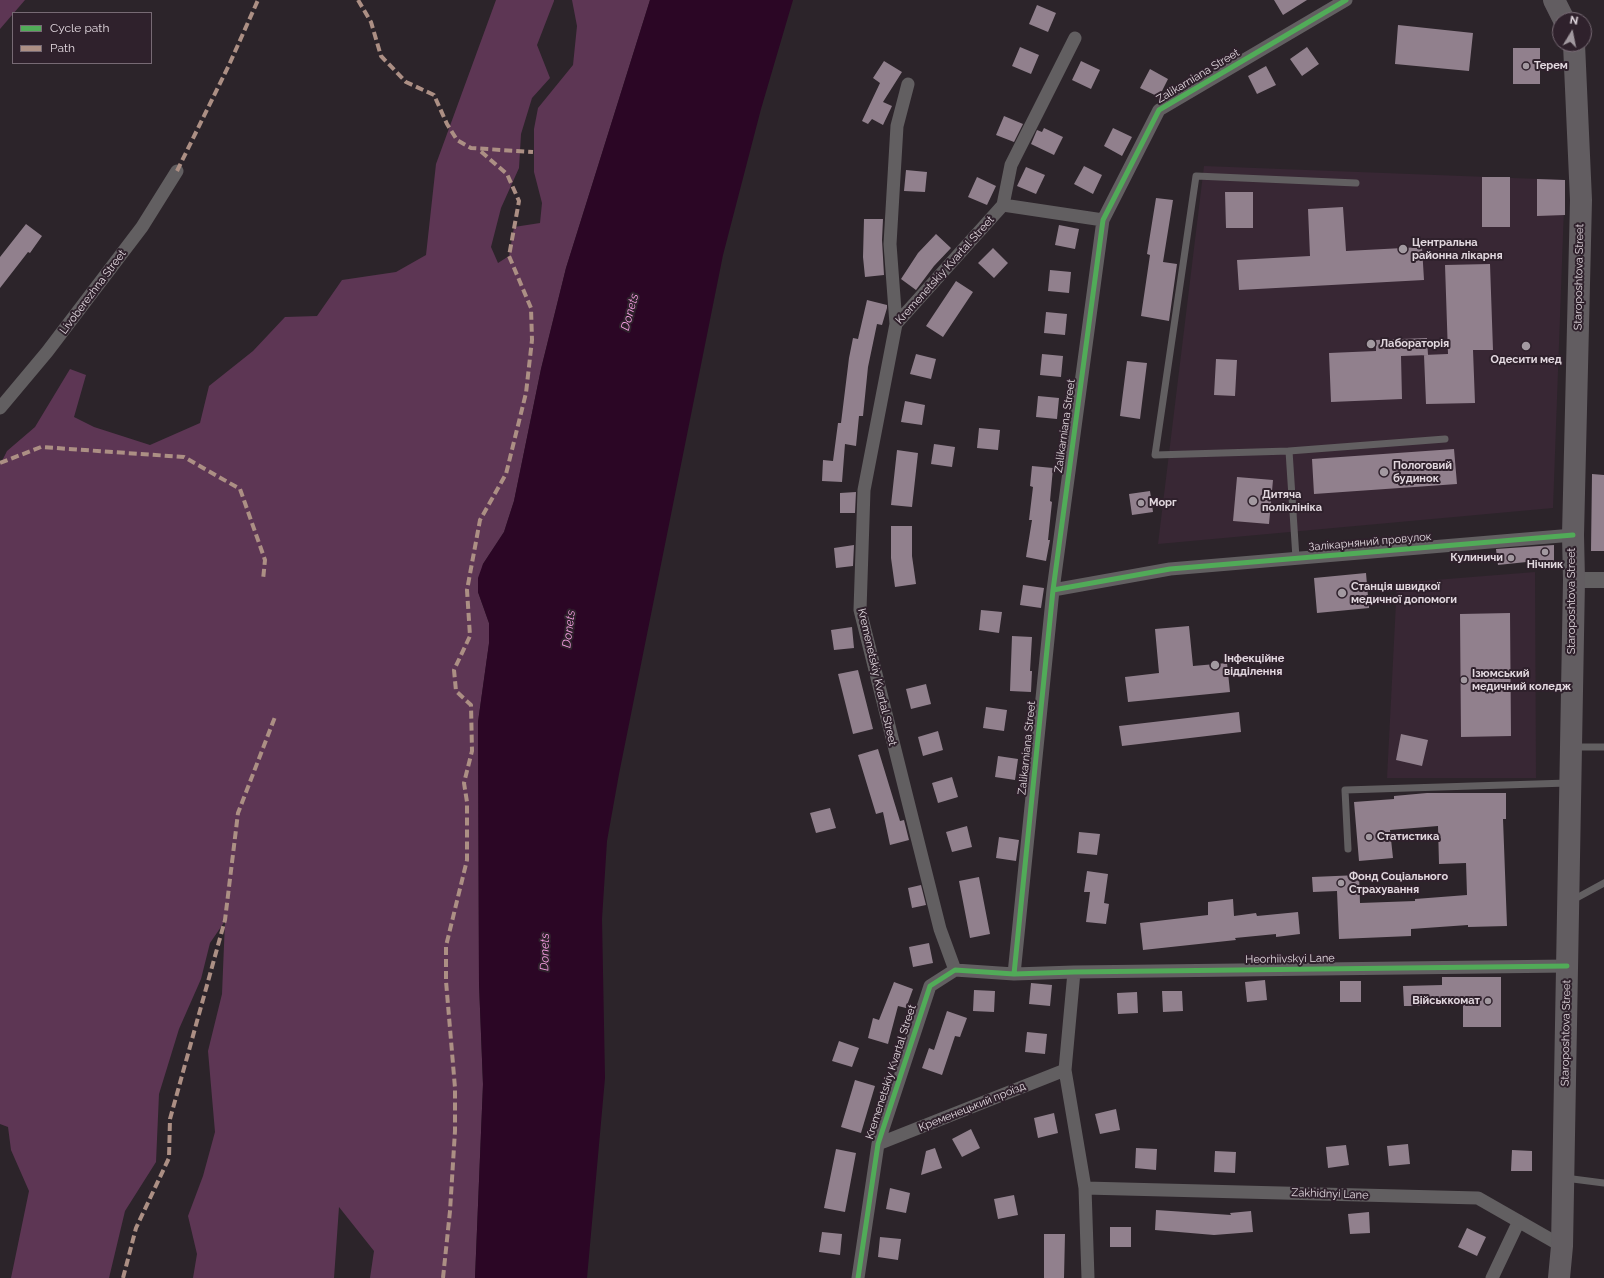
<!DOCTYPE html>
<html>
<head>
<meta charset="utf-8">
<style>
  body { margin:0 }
  #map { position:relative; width:1604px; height:1278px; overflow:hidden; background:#2c242a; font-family:Raleway,sans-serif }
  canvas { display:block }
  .legend { position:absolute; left:12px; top:12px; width:140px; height:52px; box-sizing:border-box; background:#2f212c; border:1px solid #776a74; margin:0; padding:5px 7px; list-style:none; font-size:12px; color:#e2d8df }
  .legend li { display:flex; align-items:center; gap:8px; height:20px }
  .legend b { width:20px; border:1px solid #776a74 }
  .north { position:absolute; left:1552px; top:12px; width:40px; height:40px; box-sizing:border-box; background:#2f212c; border:1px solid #776a74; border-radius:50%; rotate:10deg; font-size:11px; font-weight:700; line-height:16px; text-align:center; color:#e2d8df }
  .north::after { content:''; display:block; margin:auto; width:14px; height:18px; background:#a299a0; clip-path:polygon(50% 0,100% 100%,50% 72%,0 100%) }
</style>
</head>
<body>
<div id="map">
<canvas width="1604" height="1278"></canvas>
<ul class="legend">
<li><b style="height:5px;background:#51ab58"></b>Cycle path</li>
<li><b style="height:5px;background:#ac8f84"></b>Path</li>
</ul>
<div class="north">N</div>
</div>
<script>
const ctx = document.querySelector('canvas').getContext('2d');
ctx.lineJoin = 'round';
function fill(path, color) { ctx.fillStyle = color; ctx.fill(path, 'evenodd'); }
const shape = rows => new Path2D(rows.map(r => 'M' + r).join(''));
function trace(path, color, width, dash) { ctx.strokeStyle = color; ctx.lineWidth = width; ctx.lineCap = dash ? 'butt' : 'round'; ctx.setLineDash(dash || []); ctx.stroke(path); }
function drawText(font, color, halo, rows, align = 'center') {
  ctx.font = font + ' Raleway,sans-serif'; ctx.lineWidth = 4; ctx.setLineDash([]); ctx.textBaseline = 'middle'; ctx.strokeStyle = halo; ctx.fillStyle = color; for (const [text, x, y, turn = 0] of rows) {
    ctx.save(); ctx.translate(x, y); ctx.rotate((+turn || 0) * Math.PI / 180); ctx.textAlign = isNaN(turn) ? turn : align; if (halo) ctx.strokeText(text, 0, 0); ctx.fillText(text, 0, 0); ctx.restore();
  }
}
fill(shape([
  [1204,166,1565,180,1553,508,1158,544],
  [1535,572,1536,778,1387,778,1397,583]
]), '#382734');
fill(shape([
  [0,0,25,0,0,29],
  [496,0,554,0,554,1,537,45,550,78,532,98,521,134,519,168,501,208,491,247,498,263,509,256,514,227,540,223,542,203,534,172,534,129,538,108,573,65,577,26,572,0,650,0,566,268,541,369,514,501,504,532,483,564,478,592,489,623,489,644,478,722,479,983,483,1085,475,1278,370,1278,374,1251,339,1207,334,1278,193,1278,197,1254,188,1216,203,1176,215,1132,208,1051,222,994,225,921,210,943,201,979,179,1029,159,1094,156,1162,125,1211,109,1278,11,1278,29,1191,11,1150,8,1127,0,1124,0,465,7,451,35,427,70,369,86,375,74,417,94,427,150,445,200,423,209,386,253,351,285,317,317,316,342,280,396,272,426,255,436,164]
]), '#5d3654');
fill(shape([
  [650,0,793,0,761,109,723,255,619,774,607,841,602,919,605,1078,587,1278,475,1278,483,1084,479,983,478,722,489,643,489,623,478,592,478,578,483,564,504,532,514,501,541,369,566,268]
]), '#2b0625');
fill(shape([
  [1274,0,1307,0,1283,15],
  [1037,5,1056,13,1048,32,1029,24],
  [1398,25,1473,33,1469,71,1395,64],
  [1020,47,1039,55,1031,74,1012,66],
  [1307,47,1319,64,1302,76,1290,59],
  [1513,48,1540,48,1540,84,1513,84],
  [884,61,902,72,883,102,892,106,883,125,872,119,868,124,862,121,880,83,873,78],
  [1081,61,1100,70,1091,89,1072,80],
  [1266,66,1276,85,1257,94,1248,76],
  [1150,69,1168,79,1159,97,1140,88],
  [1004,116,1023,124,1014,142,996,135],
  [1044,128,1063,137,1054,155,1031,144,1037,130,1042,132],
  [1113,128,1132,137,1122,156,1104,146],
  [1084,166,1102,175,1093,194,1074,184],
  [1026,167,1045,175,1036,194,1017,186],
  [906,170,927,172,925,192,904,191],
  [977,177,996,186,987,205,968,197],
  [1482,177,1510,177,1510,227,1482,227],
  [1537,179,1565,180,1565,215,1537,216],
  [1225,192,1253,192,1253,228,1226,228],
  [1156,198,1173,200,1163,262,1177,264,1169,321,1141,316,1150,255,1147,254],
  [1343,207,1346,251,1422,247,1424,280,1239,290,1237,260,1310,256,1308,209],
  [864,219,883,219,882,240,884,275,865,277,863,257],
  [26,224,42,236,30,253,28,252,0,288,0,257],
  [1059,225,1079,229,1075,249,1055,245],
  [936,234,951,248,934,266,916,290,901,279,918,253],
  [993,248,1008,263,994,278,978,263],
  [1490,264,1493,350,1473,350,1475,403,1426,404,1424,355,1448,354,1445,265],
  [1050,270,1071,272,1069,293,1048,291],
  [956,281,973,292,943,337,926,326],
  [867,300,887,305,887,308,882,325,877,324,868,367,863,416,859,416,856,446,845,444,842,482,822,481,823,460,833,461,838,423,841,423,849,358,853,338,858,339],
  [1046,312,1067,314,1065,335,1044,333],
  [1427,338,1428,355,1401,356,1402,399,1331,402,1329,353,1376,351,1376,340],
  [916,354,936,359,931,379,910,374],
  [1042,354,1063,356,1061,377,1040,375],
  [1216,359,1237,360,1235,396,1214,395],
  [1127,361,1147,363,1140,419,1120,416],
  [1038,396,1059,398,1057,419,1036,417],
  [905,401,925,405,922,425,901,422],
  [979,428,1000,430,998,450,977,448],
  [934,444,955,447,952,467,931,464],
  [1454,449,1457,484,1314,494,1312,459],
  [897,450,918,453,912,507,891,505],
  [1032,466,1053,468,1050,501,1052,502,1048,540,1050,540,1046,561,1026,557,1032,520,1029,520,1033,487,1030,486],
  [1592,474,1604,475,1604,551,1591,551],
  [1237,477,1273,480,1269,524,1233,521],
  [1150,491,1153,512,1132,515,1129,494],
  [856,492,855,513,840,513,840,493],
  [891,526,912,526,912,556,916,584,895,587,891,558],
  [854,545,853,566,836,568,834,548],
  [1554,545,1554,561,1536,562,1536,561,1498,565,1496,549],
  [1366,573,1369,608,1317,613,1314,578],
  [1023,585,1044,588,1041,608,1020,605],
  [981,610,1002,612,999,633,979,630],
  [1510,613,1511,736,1461,737,1460,614],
  [1189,626,1193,666,1227,663,1230,692,1128,702,1125,677,1159,673,1155,629],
  [852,627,854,648,834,650,831,630],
  [1012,636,1032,637,1030,671,1032,671,1031,692,1010,691],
  [858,670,873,729,853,734,838,674],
  [926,684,931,704,911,709,906,689],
  [986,707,1007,710,1004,731,983,728],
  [1239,712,1241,732,1122,746,1119,726],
  [938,731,943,750,923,756,918,737],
  [1401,734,1428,740,1422,766,1396,760],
  [878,749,900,821,904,820,909,840,890,845,883,812,876,814,858,755],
  [998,756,1018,759,1015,780,995,777],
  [952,777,958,797,938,803,932,783],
  [1427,793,1506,793,1506,819,1503,819,1507,926,1468,927,1468,925,1411,929,1411,936,1339,939,1337,891,1313,892,1312,877,1359,875,1360,903,1415,901,1415,899,1467,895,1466,863,1439,864,1438,826,1390,830,1393,858,1359,861,1354,802,1394,799,1394,796],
  [830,808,836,828,816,833,810,813],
  [967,826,972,847,952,852,946,832],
  [1079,832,1100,834,1097,855,1077,853],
  [999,837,1019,840,1016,861,996,858],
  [1087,871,1108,874,1104,903,1109,904,1106,924,1086,922,1090,892,1084,892],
  [979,877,990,934,970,938,959,881],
  [921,885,926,905,912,908,908,888],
  [1233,899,1234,916,1256,913,1257,916,1298,912,1300,934,1276,937,1276,934,1235,938,1236,940,1143,950,1140,923,1208,915,1208,902],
  [929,943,933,963,913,967,909,947],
  [1442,977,1501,977,1501,1027,1463,1027,1463,998,1424,998,1424,1006,1404,1006,1403,986,1442,985],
  [1265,980,1267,1000,1247,1002,1245,982],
  [1340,981,1361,981,1361,1002,1340,1002],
  [894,982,913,989,906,1008,898,1006,888,1044,868,1038,873,1018,879,1020],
  [1031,983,1052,985,1050,1006,1029,1004],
  [974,990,995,991,994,1012,973,1011],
  [1162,991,1182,991,1183,1011,1163,1012],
  [1137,992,1138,1013,1118,1014,1117,993],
  [947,1011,967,1018,960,1037,955,1036,942,1075,922,1068,929,1048,934,1050],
  [1027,1032,1047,1034,1045,1054,1025,1052],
  [839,1041,859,1048,852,1067,832,1061],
  [855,1080,875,1086,861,1133,841,1127],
  [1116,1109,1120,1130,1100,1134,1095,1114],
  [1054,1113,1058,1133,1038,1138,1034,1118],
  [971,1129,980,1148,962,1157,952,1139],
  [1408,1144,1410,1164,1389,1166,1387,1146],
  [1346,1145,1349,1165,1328,1168,1326,1147],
  [935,1148,942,1168,921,1175,926,1151],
  [1136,1148,1157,1149,1156,1170,1135,1168],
  [836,1149,856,1153,845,1212,824,1208],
  [1512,1150,1532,1151,1532,1171,1511,1171],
  [1215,1151,1236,1152,1235,1173,1214,1172],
  [890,1188,910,1193,906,1213,886,1209],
  [1014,1195,1018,1215,998,1219,994,1199],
  [1156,1210,1231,1215,1230,1213,1251,1211,1253,1232,1214,1235,1155,1230],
  [1369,1212,1370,1233,1350,1234,1348,1214],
  [1110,1227,1131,1227,1131,1247,1110,1247],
  [1467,1228,1486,1237,1477,1256,1458,1247],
  [822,1232,842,1234,840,1255,819,1252],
  [1044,1234,1065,1234,1064,1278,1044,1278],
  [880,1237,901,1239,898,1260,878,1257]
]), '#91808d');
trace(shape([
  [1289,451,1155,455,1196,176,1356,183],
  [1296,558,1289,451,1445,439],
  [1572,747,1604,747],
  [1348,849,1345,790,1568,783],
  [1571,901,1604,883],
  [1565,1178,1604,1183]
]), '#625f61', 7);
trace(shape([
  [1003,205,1011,165,1075,38],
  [896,324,890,244,897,126,908,84],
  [0,408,47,352,142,227,177,171],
  [1053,590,1170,569,1573,535],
  [955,970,940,929,860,610,864,490,896,324,1003,205,1103,220],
  [1074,972,1065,1070,1085,1188,1088,1278],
  [1014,974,1053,590,1103,220,1159,110,1346,0],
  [878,1144,1065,1070],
  [1085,1188,1478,1198,1562,1246],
  [858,1278,878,1144,930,986,955,970,1014,974,1074,972,1567,966],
  [1492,1278,1519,1221]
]), '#625f61', 13);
trace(shape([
  [1574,580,1604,580]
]), '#625f61', 16);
trace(shape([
  [1554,0,1564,20],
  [1559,1278,1562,1246,1574,580,1573,535,1581,200,1574,44]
]), '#625d61', 22);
trace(shape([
  [358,0,371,22,381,56,406,82,434,95,447,124,457,140,471,148,533,152],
  [177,171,229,65,258,0],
  [0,463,41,447,184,457,240,489,265,560,263,580],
  [123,1278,136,1228,169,1158,170,1119,225,920,238,813,275,717],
  [443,1278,450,1211,455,1131,455,1088,446,981,446,946,467,860,467,802,464,783,472,751,471,705,456,691,454,670,470,636,467,590,480,520,506,474,526,393,532,340,531,308,509,256,519,201,507,174,478,149]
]), '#ac8f84', 4, [8, 4]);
trace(shape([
  [1053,590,1170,569,1573,535],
  [1014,974,1053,590,1103,220,1159,110,1346,0],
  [858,1278,878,1144,930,986,955,970,1014,974,1074,972,1567,966]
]), '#51ab58', 5);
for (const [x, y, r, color] of [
  [1526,66,4,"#a299a0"],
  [1403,249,5,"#a299a0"],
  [1371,344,5,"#a299a0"],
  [1526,346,5,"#a299a0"],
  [1384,472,5,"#a299a0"],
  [1253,501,5,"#a299a0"],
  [1141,503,4,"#a299a0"],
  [1545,552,4,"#a299a0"],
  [1511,558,4,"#a299a0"],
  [1342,593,5,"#a299a0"],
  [1215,665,5,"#a299a0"],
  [1464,680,4,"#a299a0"],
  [1369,837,4,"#a299a0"],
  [1341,883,4,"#a299a0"],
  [1488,1001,4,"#a299a0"]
]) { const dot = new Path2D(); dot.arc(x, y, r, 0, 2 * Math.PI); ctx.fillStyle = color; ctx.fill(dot); trace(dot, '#2f212c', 1.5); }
drawText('bold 11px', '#e2d8df', '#2f212c', [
  ["Терем",1534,66],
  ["Центральна",1412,243],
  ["районна лікарня",1412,256],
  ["Лабораторія",1380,344],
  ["Одесити мед",1526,360,"center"],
  ["Пологовий",1393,466],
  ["будинок",1393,479],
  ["Дитяча",1262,495],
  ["поліклініка",1262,508],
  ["Морг",1149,503],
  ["Кулиничи",1503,558,"right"],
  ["Нічник",1545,565,"center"],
  ["Станція швидкої",1351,587],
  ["медичної допомоги",1351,600],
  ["Інфекційне",1224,659],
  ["відділення",1224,672],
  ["Ізюмський",1472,674],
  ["медичний коледж",1472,687],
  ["Статистика",1377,837],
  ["Фонд Соцiального",1349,877],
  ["Страхування",1349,890],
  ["Вiйськкомат",1480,1001,"right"]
], 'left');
drawText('11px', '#e2d8df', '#2f212c', [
  ["Zalikarniana Street",1198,76,-31],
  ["Kremenetskiy Kvartal Street",945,270,-48],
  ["Staroposhtova Street",1579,277,-89],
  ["Livoberezhna Street",93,292,-53],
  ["Zalikarniana Street",1065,426,-82],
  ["Залікарняний провулок",1370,542,-5],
  ["Staroposhtova Street",1572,601,-90],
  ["Kremenetskiy Kvartal Street",877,677,77],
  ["Zalikarniana Street",1027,748,-84],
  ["Heorhiivskyi Lane",1290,959,-1],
  ["Staroposhtova Street",1566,1033,-89],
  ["Kremenetskiy Kvartal Street",891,1072,-72],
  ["Кременецький проїзд",972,1107,-22],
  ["Zakhidnyi Lane",1330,1194,2]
]);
drawText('italic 12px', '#f59ee1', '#2f212c', [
  ["Donets",630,312,-75],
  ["Donets",569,629,-83],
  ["Donets",545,952,-89]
]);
</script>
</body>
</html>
